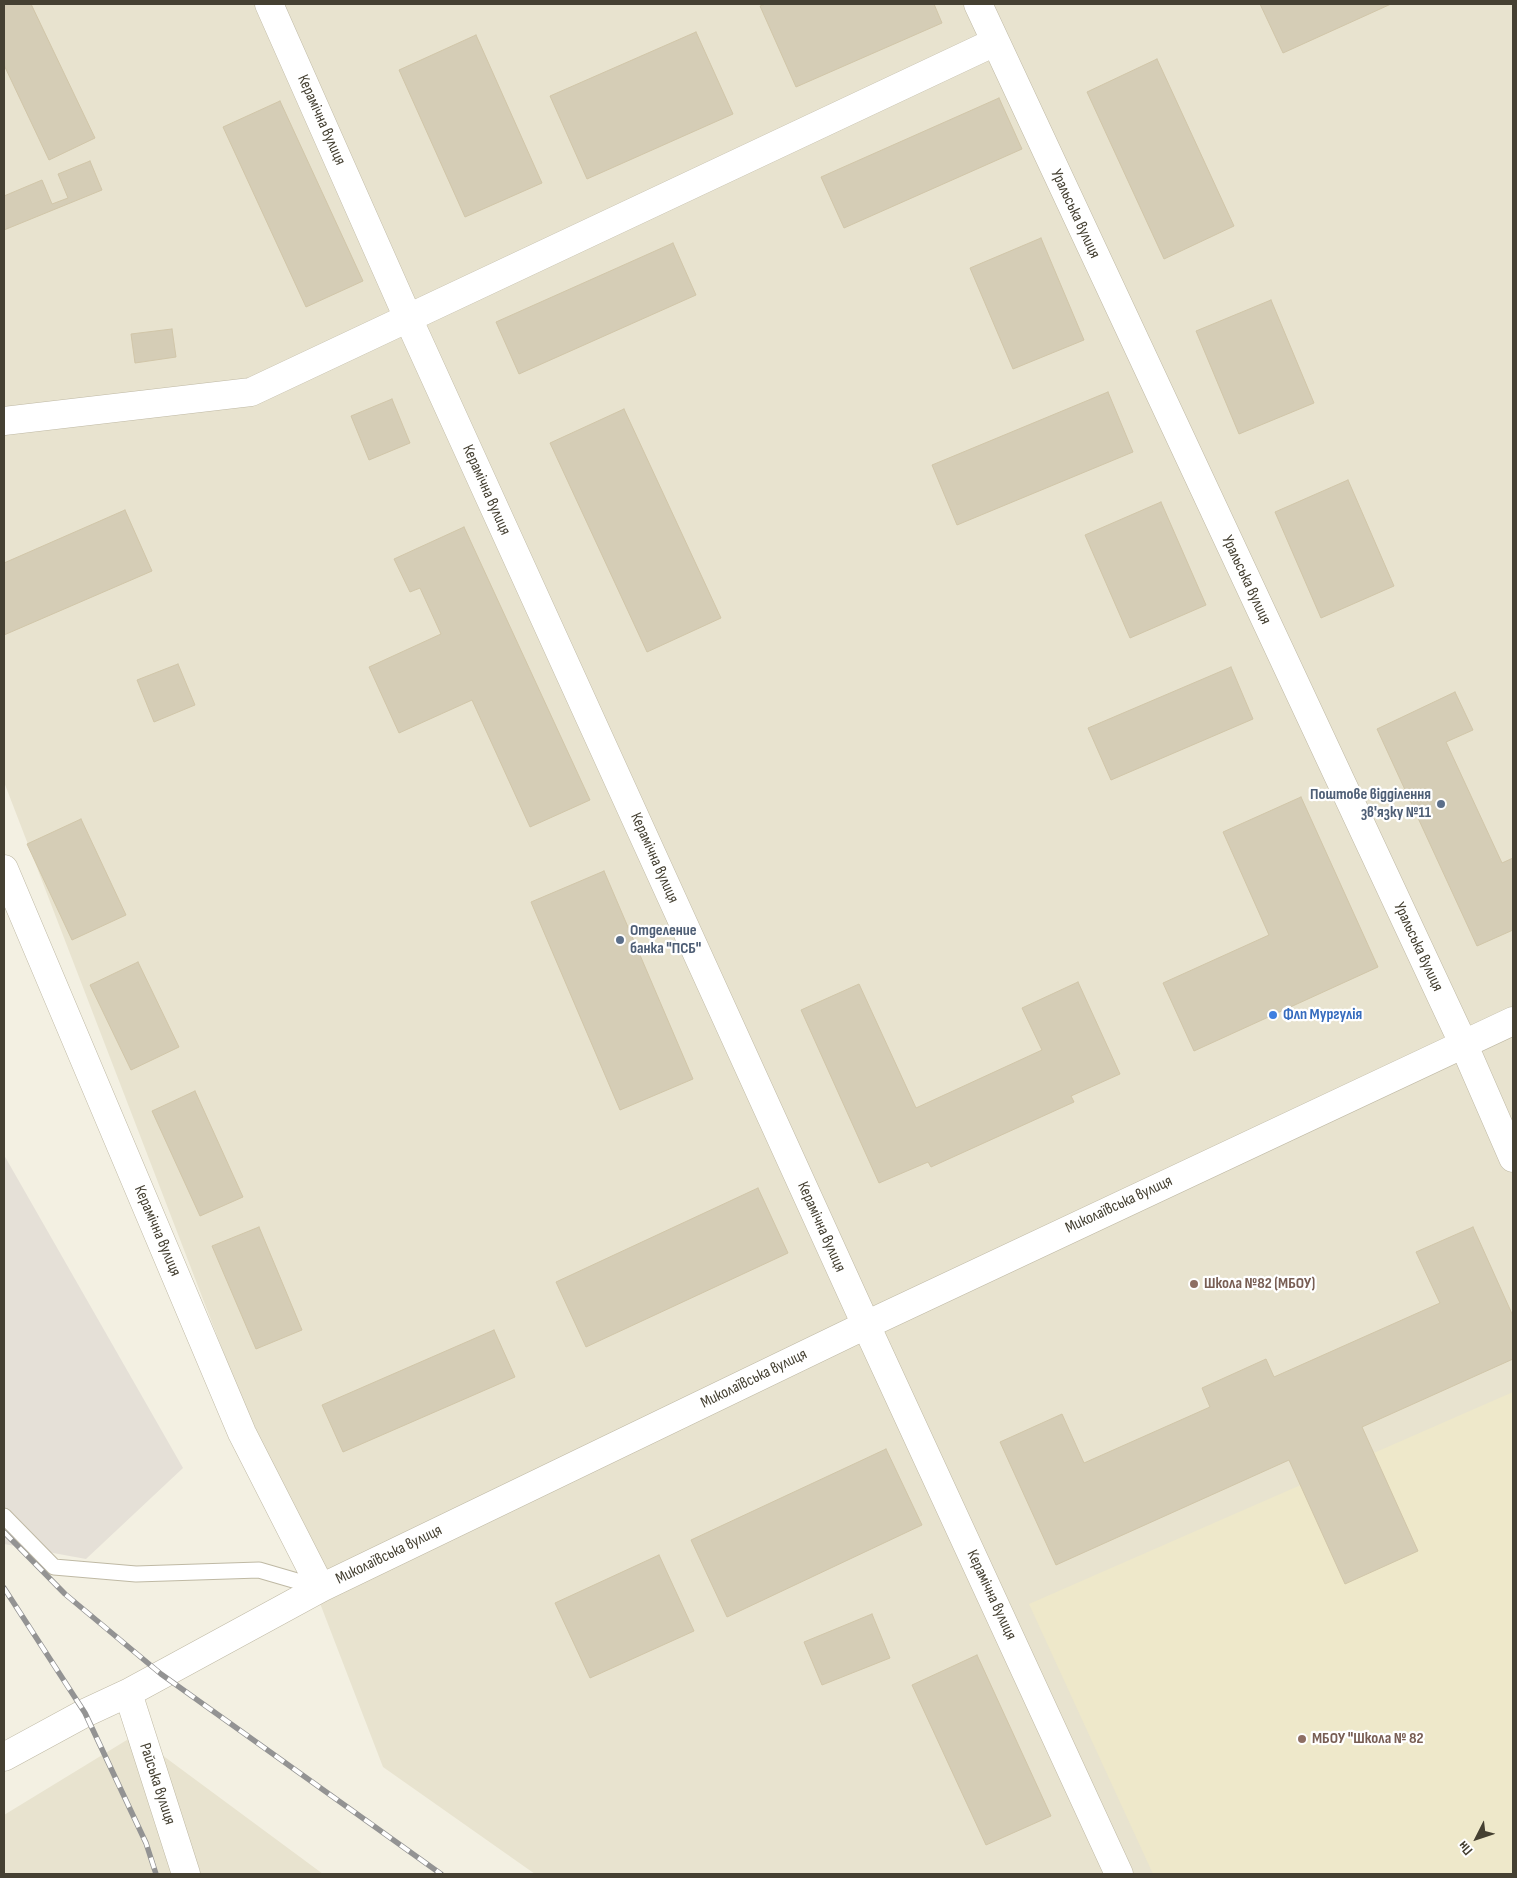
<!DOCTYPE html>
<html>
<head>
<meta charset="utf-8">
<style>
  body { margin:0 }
  #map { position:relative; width:1517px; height:1878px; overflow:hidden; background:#f3f0e2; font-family:"Sofia Sans Condensed",sans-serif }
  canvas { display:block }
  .frame { position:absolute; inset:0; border:5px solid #454032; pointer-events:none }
  .north { position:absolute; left:1452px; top:1813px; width:50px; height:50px; -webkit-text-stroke:4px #fff; paint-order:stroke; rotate:229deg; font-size:14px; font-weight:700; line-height:20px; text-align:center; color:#454032 }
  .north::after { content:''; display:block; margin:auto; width:18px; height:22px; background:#454032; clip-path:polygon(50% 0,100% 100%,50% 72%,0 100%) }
</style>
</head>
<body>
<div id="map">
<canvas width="1517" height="1878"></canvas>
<div class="frame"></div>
<div class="north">Пн</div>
</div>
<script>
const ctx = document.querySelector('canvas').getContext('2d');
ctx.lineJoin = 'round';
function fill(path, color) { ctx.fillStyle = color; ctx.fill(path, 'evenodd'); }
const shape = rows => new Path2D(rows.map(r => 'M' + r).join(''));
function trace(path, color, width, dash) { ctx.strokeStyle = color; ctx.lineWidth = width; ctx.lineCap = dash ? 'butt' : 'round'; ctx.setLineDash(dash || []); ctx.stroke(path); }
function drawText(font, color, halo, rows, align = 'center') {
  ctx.font = font + ' "Sofia Sans Condensed",sans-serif'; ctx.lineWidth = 4.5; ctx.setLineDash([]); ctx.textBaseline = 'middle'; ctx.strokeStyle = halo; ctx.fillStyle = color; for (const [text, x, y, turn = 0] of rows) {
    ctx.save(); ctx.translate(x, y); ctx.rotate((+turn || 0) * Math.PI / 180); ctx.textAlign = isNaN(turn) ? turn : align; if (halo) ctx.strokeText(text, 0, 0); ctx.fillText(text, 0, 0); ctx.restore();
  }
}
fill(shape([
  [4,4,1513,4,1513,1874,535,1874,383,1767,4,782],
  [135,1735,323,1874,4,1874,4,1815]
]), '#e8e3cf');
fill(shape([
  [4,1155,183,1468,86,1559,4,1544]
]), '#e5e0d7');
fill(shape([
  [1513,1392,1513,1874,1153,1874,1029,1604]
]), '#eee8ca');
const building = shape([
  [4,4,31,4,95,138,49,160,4,65,4,4],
  [766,4,934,4,942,23,796,87,760,6,766,4],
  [1260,4,1391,4,1283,53,1260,4],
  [696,32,733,114,587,179,550,96,696,32],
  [476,35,542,183,465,217,399,70,476,35],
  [1157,59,1234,226,1164,259,1087,92,1157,59],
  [999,98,1022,149,844,228,821,177,999,98],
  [280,101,363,281,306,307,223,127,280,101],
  [90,161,102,190,4,230,4,196,42,180,52,204,68,198,58,174,90,161],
  [1041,238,1084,340,1013,369,970,268,1041,238],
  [673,243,696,295,519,374,496,322,673,243],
  [1271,300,1314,403,1239,434,1196,331,1271,300],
  [172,329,176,357,135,363,131,334,172,329],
  [1108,392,1133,452,957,525,932,465,1108,392],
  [392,399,410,443,369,460,351,416,392,399],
  [624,409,721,618,647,652,550,443,624,409],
  [1348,480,1394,586,1321,618,1275,512,1348,480],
  [1161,502,1206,605,1130,638,1085,535,1161,502],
  [125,510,152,571,4,635,4,563,125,510],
  [464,527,590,800,530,827,472,700,399,733,369,667,441,634,420,588,410,592,394,559,464,527],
  [178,664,195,705,154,722,137,680,178,664],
  [1231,667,1253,719,1111,780,1088,728,1231,667],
  [1455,692,1473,730,1446,742,1502,863,1513,858,1513,930,1477,946,1377,729,1455,692],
  [1301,797,1378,967,1194,1051,1163,983,1269,935,1223,832,1301,797],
  [81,819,126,915,72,940,27,844,81,819],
  [604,871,693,1079,620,1110,531,902,604,871],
  [138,962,179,1047,131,1070,90,985,138,962],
  [1078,982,1120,1074,1071,1096,1074,1102,931,1167,928,1162,879,1183,801,1010,859,984,916,1108,1042,1050,1022,1008,1078,982],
  [195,1091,243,1197,200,1216,152,1111,195,1091],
  [758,1188,788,1253,586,1347,556,1282,758,1188],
  [259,1227,302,1330,256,1349,212,1246,259,1227],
  [1473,1227,1513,1316,1513,1359,1362,1427,1418,1551,1345,1584,1289,1460,1056,1565,1000,1442,1062,1414,1084,1463,1210,1407,1202,1388,1266,1359,1274,1377,1440,1303,1416,1252,1473,1227],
  [494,1330,515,1377,343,1452,322,1405,494,1330],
  [886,1449,922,1525,727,1617,691,1540,886,1449],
  [659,1555,694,1631,590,1678,555,1603,659,1555],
  [872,1614,890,1658,822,1685,804,1642,872,1614],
  [977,1655,1051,1816,986,1845,912,1685,977,1655]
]);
fill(building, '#d5cdb6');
trace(building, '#d1c6a9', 1);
const service = shape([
  [4,1516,54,1567,136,1574,259,1570,321,1588]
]);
const minor = shape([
  [269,4,408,318,866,1325,1119,1874],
  [978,4,1463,1043,1513,1158],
  [4,421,251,392,995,42],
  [4,869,242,1433,321,1588],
  [128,1693,186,1874],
  [4,1757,85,1713,128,1693,321,1588,866,1325,1513,1021]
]);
trace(service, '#bfb9a4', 17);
trace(minor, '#bfb9a4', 29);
trace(service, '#fff', 15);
trace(minor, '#fff', 28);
const rail = shape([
  [4,1532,65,1594,161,1674,441,1874],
  [4,1588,85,1713,146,1843,156,1874]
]);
trace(rail, '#939393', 5.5);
trace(rail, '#fff', 4, [11]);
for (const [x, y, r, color] of [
  [1441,804,5,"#5c6f8a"],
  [620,940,5,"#5c6f8a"],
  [1273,1015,5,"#3f7fe0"],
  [1194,1284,5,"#8d6e63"],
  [1302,1739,5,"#8d6e63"]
]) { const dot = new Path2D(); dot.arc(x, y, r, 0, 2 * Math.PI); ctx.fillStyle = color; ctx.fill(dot); trace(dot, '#fff', 2); }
drawText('16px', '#454032', '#fff', [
  ["Керамічна вулиця",321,120,66],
  ["Уральська вулиця",1075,214,65],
  ["Керамічна вулиця",486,490,66],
  ["Уральська вулиця",1246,580,65],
  ["Керамічна вулиця",654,858,66],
  ["Уральська вулиця",1418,947,65],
  ["Миколаївська вулиця",1119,1205,-25],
  ["Керамічна вулиця",821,1227,66],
  ["Керамічна вулиця",157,1231,67],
  ["Миколаївська вулиця",754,1379,-26],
  ["Миколаївська вулиця",389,1555,-26],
  ["Керамічна вулиця",991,1595,65],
  ["Райська вулиця",157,1784,72]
]);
drawText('bold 16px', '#4e5e75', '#fff', [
  ["Поштове відділення",1431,795],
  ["зв'язку №11",1431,813],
  ["Отделение",630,931,"left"],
  ["банка \"ПСБ\"",630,949,"left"]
], 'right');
drawText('bold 16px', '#366cbe', '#fff', [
  ["Флп Мургулія",1283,1015]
], 'left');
drawText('bold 16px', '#785e54', '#fff', [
  ["Школа №82 (МБОУ)",1204,1284],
  ["МБОУ \"Школа № 82",1312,1739]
], 'left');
</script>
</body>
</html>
